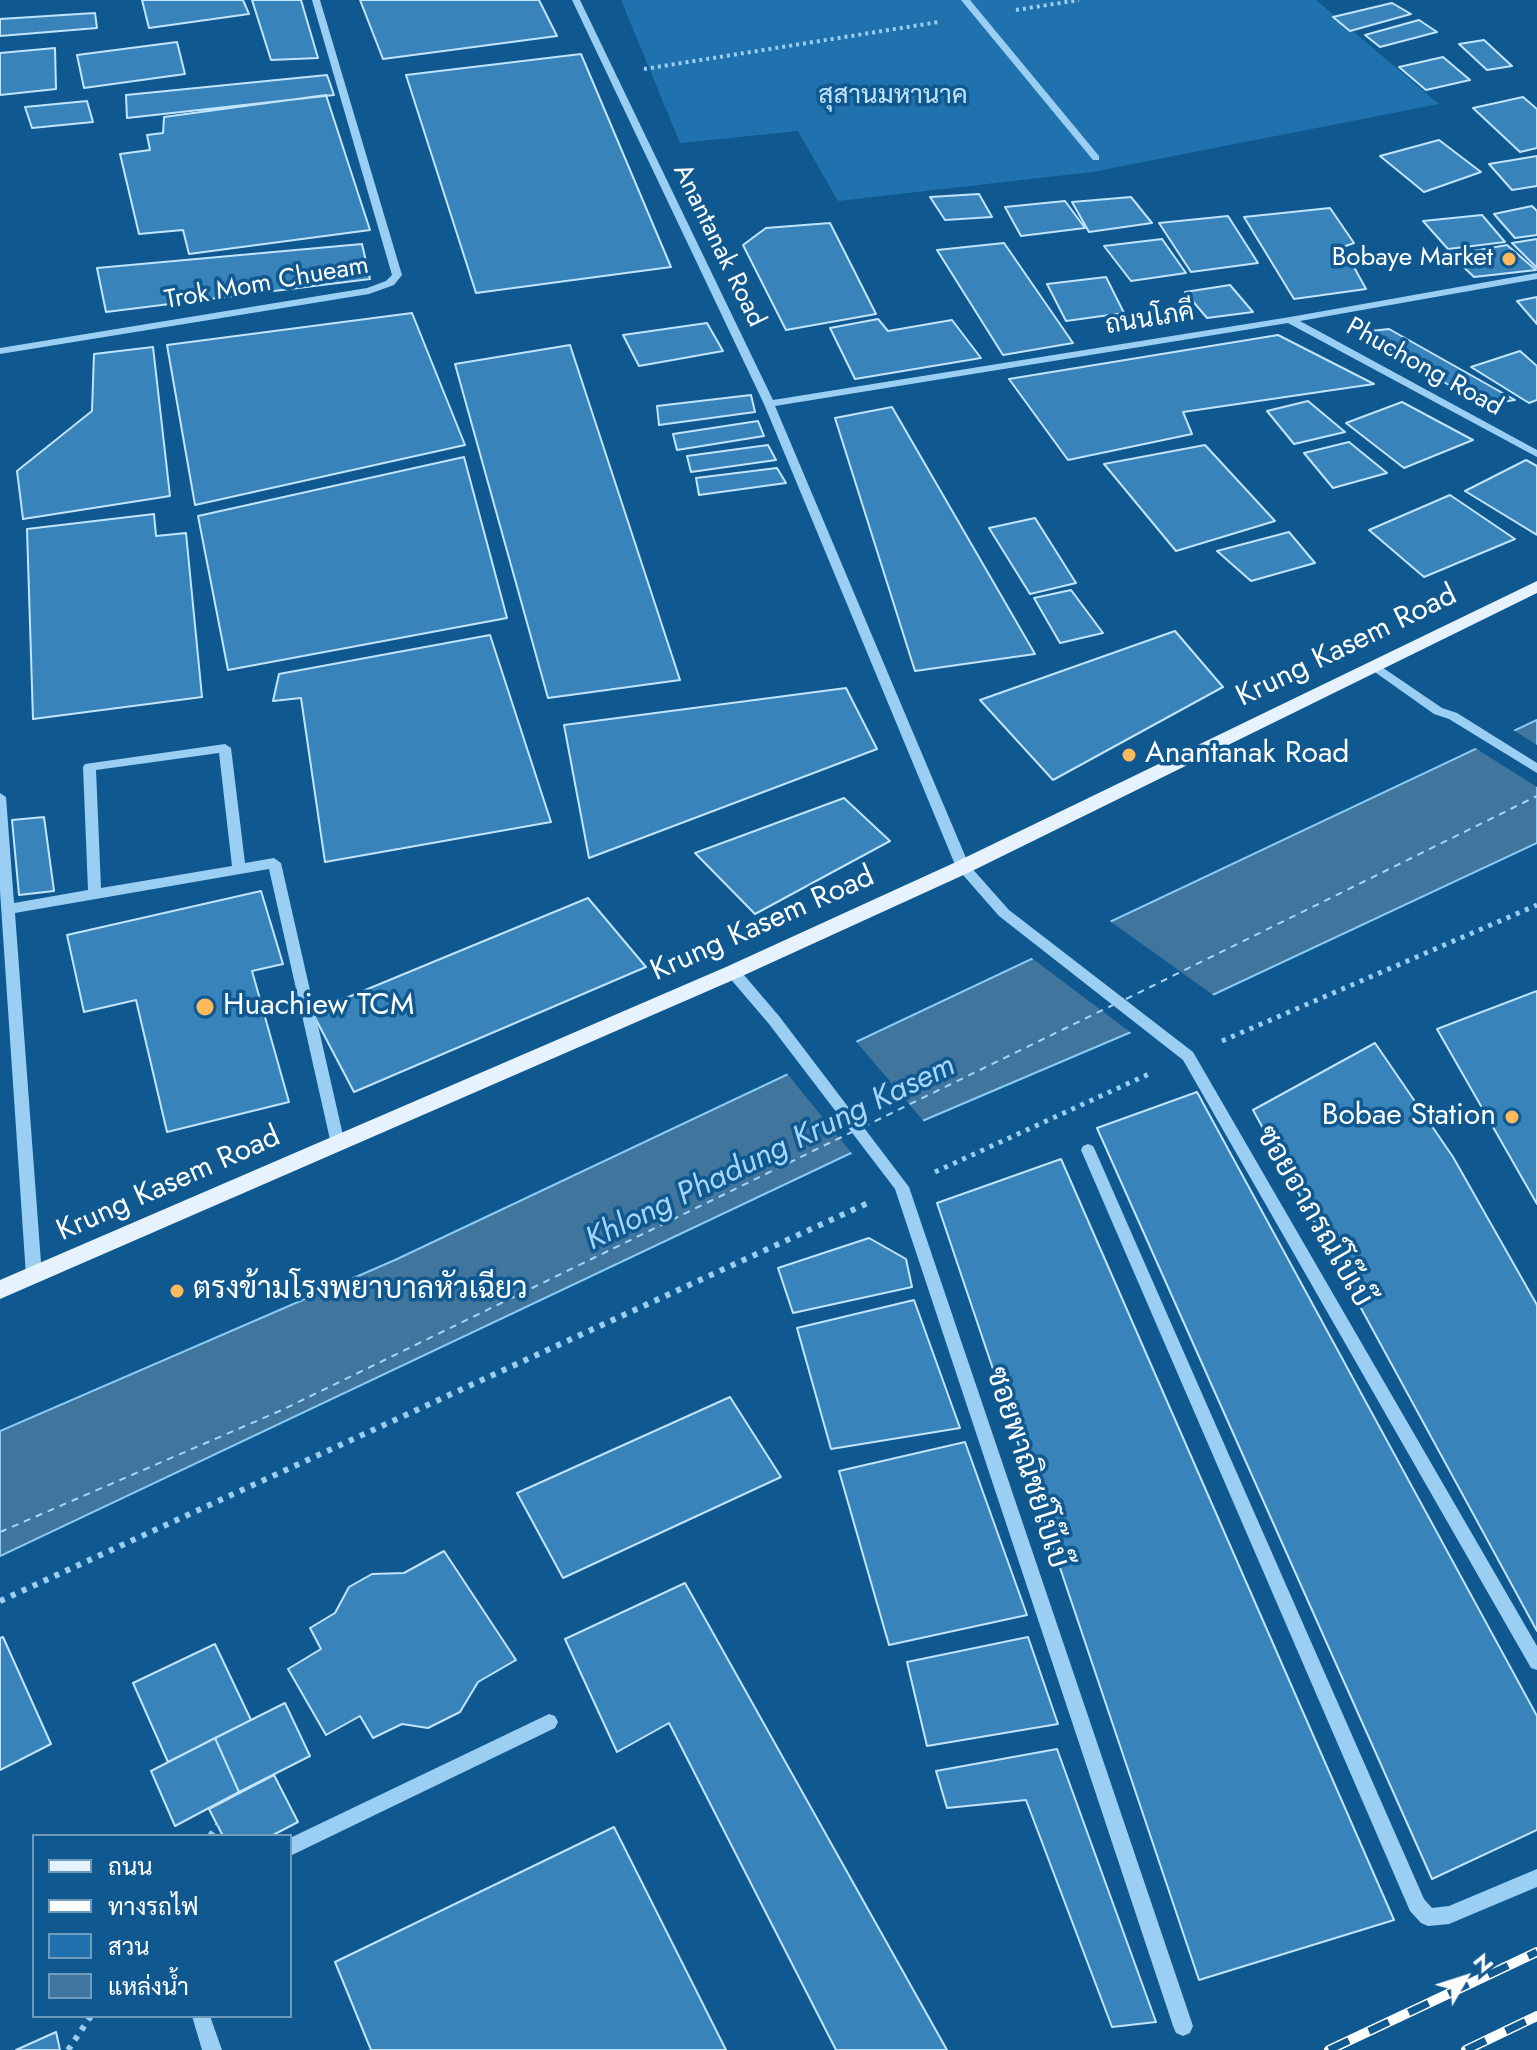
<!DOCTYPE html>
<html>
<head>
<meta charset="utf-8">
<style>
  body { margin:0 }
  #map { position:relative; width:1537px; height:2050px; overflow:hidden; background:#105990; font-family:Jost,Sarabun,sans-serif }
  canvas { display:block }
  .legend { position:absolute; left:32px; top:1834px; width:260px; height:184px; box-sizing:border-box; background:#105990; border:2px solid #709bbc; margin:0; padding:10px 14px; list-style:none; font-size:24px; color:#fff }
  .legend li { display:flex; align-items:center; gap:16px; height:40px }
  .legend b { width:40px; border:2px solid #709bbc }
  .north { position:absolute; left:1425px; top:1938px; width:80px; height:80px; -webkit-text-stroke:6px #105990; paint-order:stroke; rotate:51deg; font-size:22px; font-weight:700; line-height:32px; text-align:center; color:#fff }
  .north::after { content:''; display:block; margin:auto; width:28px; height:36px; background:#fff; clip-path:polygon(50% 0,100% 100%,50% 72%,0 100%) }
</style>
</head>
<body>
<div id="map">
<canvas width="1537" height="2050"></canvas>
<ul class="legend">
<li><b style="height:10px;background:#e6f3ff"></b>ถนน</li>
<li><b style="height:10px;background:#fff"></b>ทางรถไฟ</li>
<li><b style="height:22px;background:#1f72ad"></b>สวน</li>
<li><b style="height:22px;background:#40759e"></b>แหล่งน้ำ</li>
</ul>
<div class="north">N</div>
</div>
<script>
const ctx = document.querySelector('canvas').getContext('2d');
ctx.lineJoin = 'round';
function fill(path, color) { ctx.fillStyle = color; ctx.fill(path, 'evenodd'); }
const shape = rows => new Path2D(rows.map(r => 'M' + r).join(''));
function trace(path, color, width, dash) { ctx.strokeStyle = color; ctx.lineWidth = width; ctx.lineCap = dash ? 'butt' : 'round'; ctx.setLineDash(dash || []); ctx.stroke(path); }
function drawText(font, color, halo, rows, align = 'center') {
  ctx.font = font + ' Jost,Sarabun,sans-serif'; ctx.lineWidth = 7; ctx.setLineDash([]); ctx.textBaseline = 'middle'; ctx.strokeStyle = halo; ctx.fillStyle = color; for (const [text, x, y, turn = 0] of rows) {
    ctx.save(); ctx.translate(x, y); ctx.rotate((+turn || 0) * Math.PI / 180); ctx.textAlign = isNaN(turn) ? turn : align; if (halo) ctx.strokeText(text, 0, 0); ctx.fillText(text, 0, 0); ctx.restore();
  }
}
fill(shape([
  [621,0,1316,0,1439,104,1092,172,838,201,798,131,680,143]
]), '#1f72ad');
const water = shape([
  [1537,720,1537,843,1157,1021,887,1136,0,1556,0,1431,395,1260,1537,720]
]);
fill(water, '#40759e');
trace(water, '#8bcbf6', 2);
fill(shape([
  [1510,728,1537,745,1537,787,1472,746],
  [1107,919,1216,997,1134,1035,1029,956],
  [854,1039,926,1124,854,1156,785,1071]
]), '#105990');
trace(shape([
  [1126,999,1537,796],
  [863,1127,1113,1005],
  [0,1532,282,1410,854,1131]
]), '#a6d7fa', 2, [7, 6]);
const building = shape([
  [142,0,243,0,249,14,149,28,142,0],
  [252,0,301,0,318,58,271,60,252,0],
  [360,0,539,0,557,36,383,59,360,0],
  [1392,3,1411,14,1350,31,1333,17,1392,3],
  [95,13,97,28,0,36,0,19,95,13],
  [1419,20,1437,32,1380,47,1365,35,1419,20],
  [1484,40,1512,66,1487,70,1459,44,1484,40],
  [177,42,185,74,84,88,77,55,177,42],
  [55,48,56,89,0,95,0,53,55,48],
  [581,54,671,267,476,293,406,75,581,54],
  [1443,57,1470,80,1426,90,1399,67,1443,57],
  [327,75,334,95,127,118,126,95,327,75],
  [326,95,370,230,189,254,183,230,139,234,120,154,150,150,147,135,163,133,164,117,326,95],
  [1523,97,1537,109,1537,148,1520,152,1473,108,1523,97],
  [87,101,93,122,32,128,25,107,87,101],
  [1439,140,1481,172,1424,192,1380,156,1439,140],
  [1537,156,1537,186,1512,190,1489,164,1537,156],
  [979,194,992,217,945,220,930,197,979,194],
  [1131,197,1152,223,1089,232,1072,202,1131,197],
  [1065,201,1085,228,1021,236,1005,207,1065,201],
  [1532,206,1537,211,1537,235,1515,238,1494,214,1532,206],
  [1330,208,1354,243,1343,247,1366,289,1294,299,1244,217,1330,208],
  [1482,215,1505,242,1448,249,1423,221,1482,215],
  [1228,216,1258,263,1191,272,1159,223,1228,216],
  [830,223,876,314,786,330,743,245,766,228,830,223],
  [1162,239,1186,273,1131,281,1104,246,1162,239],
  [1537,239,1537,268,1512,243,1537,239],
  [1004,243,1073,343,1003,355,937,250,1004,243],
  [362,244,370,279,106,312,97,268,362,244],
  [1507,245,1536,270,1474,277,1451,255,1507,245],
  [1106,277,1124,313,1066,321,1047,284,1106,277],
  [1230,285,1253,312,1207,318,1185,292,1230,285],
  [1537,297,1537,324,1517,301,1537,297],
  [412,313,465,445,195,505,167,345,412,313],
  [878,319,888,331,952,320,981,358,855,379,830,328,878,319],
  [707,323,723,351,639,366,623,335,707,323],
  [1389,329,1515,400,1482,405,1361,332,1389,329],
  [1278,335,1374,384,1183,412,1192,434,1068,460,1009,379,1278,335],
  [570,345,680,680,548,698,455,364,570,345],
  [153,347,170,496,23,519,17,471,92,411,94,354,153,347],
  [1520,351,1537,366,1537,400,1529,403,1471,367,1520,351],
  [751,395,755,412,659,425,657,406,751,395],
  [1308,401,1345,432,1294,444,1267,411,1308,401],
  [1402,402,1473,440,1404,468,1346,423,1402,402],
  [892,407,1035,654,915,671,835,418,892,407],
  [758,421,764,436,677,450,673,434,758,421],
  [1349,442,1387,473,1333,488,1304,453,1349,442],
  [768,445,776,460,691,472,687,456,768,445],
  [1205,445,1275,521,1176,551,1104,464,1205,445],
  [464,457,507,618,228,670,198,516,464,457],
  [1526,460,1537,466,1537,535,1465,491,1526,460],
  [777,468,786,483,699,495,696,478,777,468],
  [1450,495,1515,539,1424,577,1369,530,1450,495],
  [154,514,156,536,186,533,202,697,33,719,27,529,154,514],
  [1035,518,1076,583,1030,594,989,528,1035,518],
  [1289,532,1315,563,1251,581,1217,551,1289,532],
  [1071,590,1103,633,1060,643,1034,598,1071,590],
  [1175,631,1223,687,1053,780,980,700,1175,631],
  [490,635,551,822,325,862,301,698,273,701,279,674,490,635],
  [846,688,877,749,589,858,564,725,846,688],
  [844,798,890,841,755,914,695,853,844,798],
  [44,817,54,891,19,895,12,820,44,817],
  [261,891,283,964,252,971,289,1102,167,1132,136,1000,84,1012,67,935,261,891],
  [588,898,646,967,354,1092,312,1012,588,898],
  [1537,991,1537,1204,1437,1029,1537,991],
  [1375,1043,1453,1157,1537,1305,1537,1631,1253,1110,1375,1043],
  [1197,1092,1537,1716,1537,1830,1432,1879,1097,1128,1197,1092],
  [1061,1159,1394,1920,1199,1980,937,1203,1061,1159],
  [869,1238,906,1259,912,1287,793,1313,778,1268,869,1238],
  [914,1300,960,1428,831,1449,797,1328,914,1300],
  [730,1397,781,1477,563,1578,517,1493,730,1397],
  [965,1442,1027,1615,889,1645,839,1471,965,1442],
  [444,1551,516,1660,478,1682,460,1712,428,1728,402,1724,373,1738,360,1716,326,1735,288,1669,321,1649,310,1628,335,1613,349,1587,372,1574,404,1573,444,1551],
  [685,1583,947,2050,836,2050,669,1723,617,1752,565,1639,685,1583],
  [3,1637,51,1744,0,1770,0,1638,3,1637],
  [1028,1637,1058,1724,927,1746,907,1662,1028,1637],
  [215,1644,251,1720,168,1762,133,1683,215,1644],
  [285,1703,310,1756,239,1792,215,1738,285,1703],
  [215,1738,239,1792,175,1826,151,1771,215,1738],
  [1057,1749,1156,2022,1112,2027,1026,1800,947,1808,936,1771,1057,1749],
  [274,1775,298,1822,271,1836,223,1836,209,1809,274,1775],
  [614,1827,726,2050,371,2050,335,1962,614,1827],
  [56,2032,60,2050,16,2050,56,2032]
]);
fill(building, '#3883b9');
trace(building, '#c1e5fd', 2);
trace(shape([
  [1016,10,1079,0],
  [644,69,939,22]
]), '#9acef3', 4, [3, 4]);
trace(shape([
  [1222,1041,1537,905],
  [935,1172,1151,1073]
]), '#9acef3', 5, [4, 6]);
trace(shape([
  [0,1601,868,1203],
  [210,1836,218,1825],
  [68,2050,91,2016]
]), '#9acef3', 6, [5, 7]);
fill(shape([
  [312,0,320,0,402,275,394,285,369,294,0,354,0,348,367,288,386,281,392,275,312,0],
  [572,0,580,0,773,400,1290,317,1537,273,1537,279,1300,321,1537,450,1537,457,1288,323,775,406,969,865,1009,910,1193,1052,1537,1646,1537,1670,1531,1668,1183,1060,999,916,956,867,764,404,572,0],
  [961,0,970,0,1099,156,1099,160,1093,160,961,0],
  [1376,663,1442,708,1457,713,1537,763,1537,773,1449,719,1434,714,1372,670,1370,667,1376,663],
  [225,744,231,748,245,863,274,858,281,863,345,1144,343,1148,338,1150,333,1148,331,1144,269,869,15,913,42,1276,39,1280,34,1282,29,1280,26,1276,0,891,0,793,6,797,14,903,88,890,83,767,85,764,225,744],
  [219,753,232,866,101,888,96,770,219,753],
  [733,967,738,968,779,1016,909,1187,1193,2026,1190,2033,1183,2036,1176,2033,1173,2026,895,1189,769,1024,728,976,726,972,733,967],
  [1088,1144,1093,1146,1095,1150,1424,1899,1432,1908,1449,1906,1537,1869,1537,1887,1449,1924,1428,1926,1421,1923,1410,1911,1081,1150,1083,1146,1088,1144],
  [549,1714,555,1716,558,1722,555,1728,290,1856,290,1838,549,1714],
  [192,2016,210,2016,222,2050,202,2050,192,2016]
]), '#9acef3');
fill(shape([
  [1537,581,1537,593,970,872,740,977,0,1299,0,1280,726,967,956,862,1537,581]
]), '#e6f3ff');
const rail = shape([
  [1329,2050,1537,1952],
  [1466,2050,1537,2016]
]);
trace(rail, '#fff', 10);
trace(rail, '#105990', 7, [22]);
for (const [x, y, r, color] of [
  [1509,259,8,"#ffba5c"],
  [1129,755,8,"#ffba5c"],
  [205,1007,10,"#ffba5c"],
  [1512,1117,8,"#ffba5c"],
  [177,1291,8,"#ffba5c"]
]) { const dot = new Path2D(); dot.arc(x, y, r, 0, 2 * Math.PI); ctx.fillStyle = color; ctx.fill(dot); trace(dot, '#105990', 3); }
drawText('26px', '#c1e5fd', '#105990', [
  ["สุสานมหานาค",893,97]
]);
drawText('26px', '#fff', '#105990', [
  ["Anantanak Road",718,246,64],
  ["Trok Mom Chueam",267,284,-10],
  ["ถนนโภคี",1150,320,-9],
  ["Phuchong Road",1424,368,29]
]);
drawText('26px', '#fff', '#105990', [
  ["Bobaye Market",1493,259]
], 'right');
drawText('30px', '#fff', '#105990', [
  ["Krung Kasem Road",1347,647,-26],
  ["Krung Kasem Road",763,925,-24],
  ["Krung Kasem Road",169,1185,-24],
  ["ซอยอาภรณ์โบ๊เบ๊",1313,1217,60],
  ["ซอยพาณิชย์โบ๊เบ๊",1026,1468,72]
]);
drawText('30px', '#fff', '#105990', [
  ["Anantanak Road",1145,755],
  ["Huachiew TCM",223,1007],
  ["Bobae Station",1496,1117,"right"],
  ["ตรงข้ามโรงพยาบาลหัวเฉียว",193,1291]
], 'left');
drawText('italic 32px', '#a6d7fa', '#105990', [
  ["Khlong Phadung Krung Kasem",771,1154,-26]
]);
</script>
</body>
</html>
